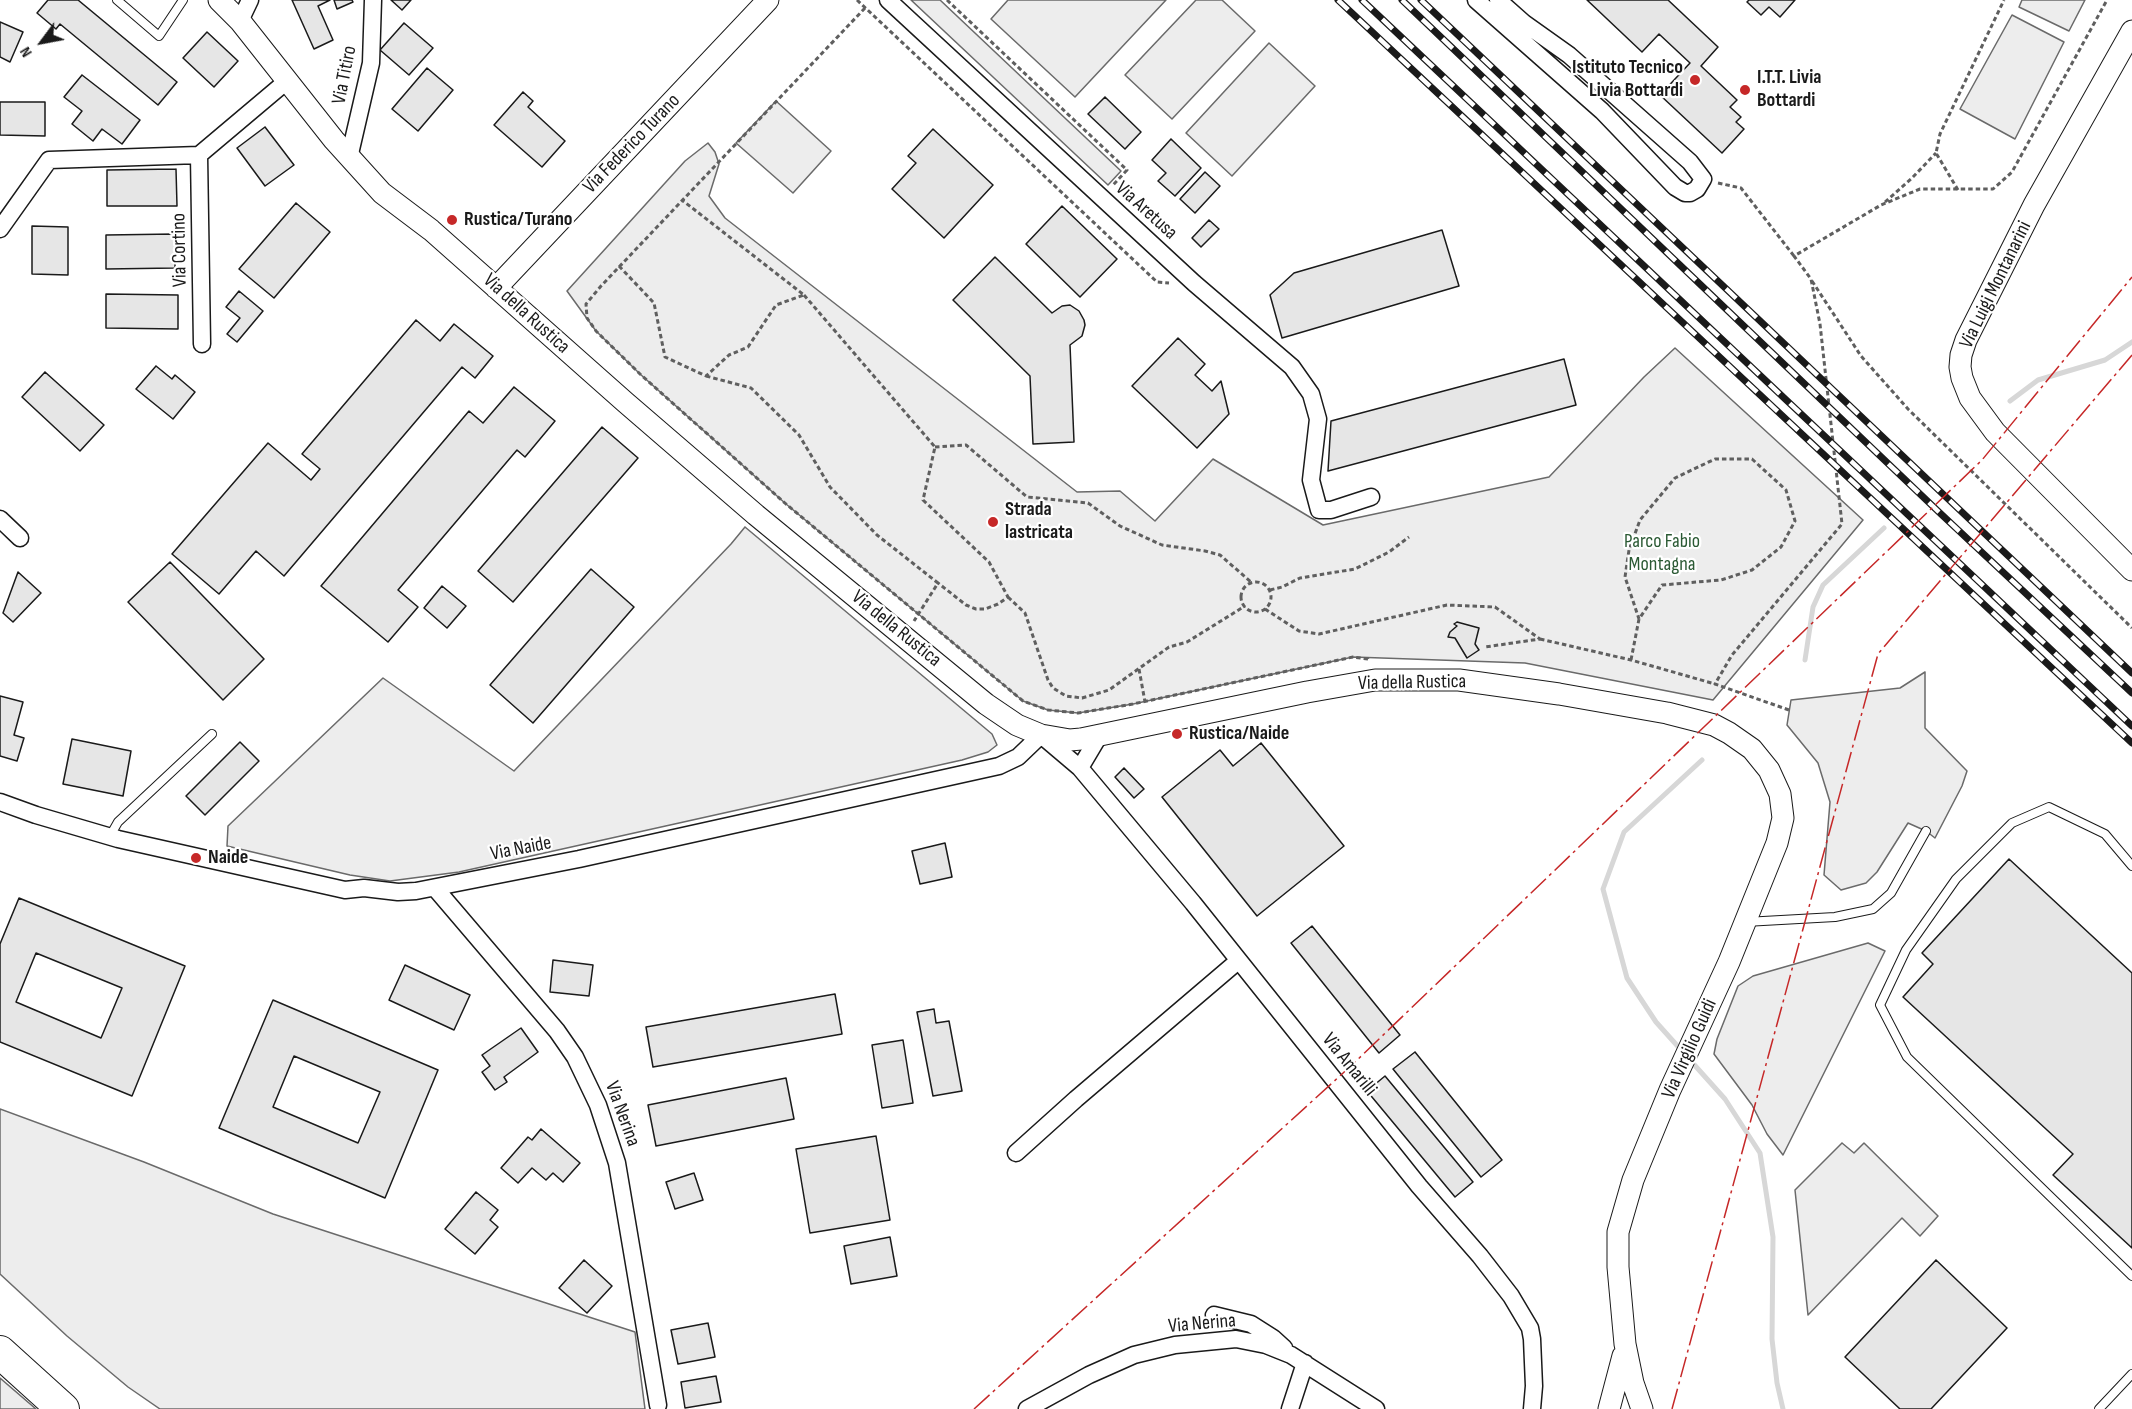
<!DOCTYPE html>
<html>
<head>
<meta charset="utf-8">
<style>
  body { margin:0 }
  #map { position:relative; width:2132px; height:1409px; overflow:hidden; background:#fff; font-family:"Sofia Sans Condensed",sans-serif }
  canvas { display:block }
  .north { position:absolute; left:12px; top:12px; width:60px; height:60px; -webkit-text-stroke:4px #fff; paint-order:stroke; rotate:238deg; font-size:16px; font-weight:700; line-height:24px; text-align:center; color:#1a1a1a }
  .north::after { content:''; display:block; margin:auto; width:21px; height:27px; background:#1a1a1a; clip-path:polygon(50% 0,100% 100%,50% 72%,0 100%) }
</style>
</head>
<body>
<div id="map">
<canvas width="2132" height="1409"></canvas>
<div class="north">N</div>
</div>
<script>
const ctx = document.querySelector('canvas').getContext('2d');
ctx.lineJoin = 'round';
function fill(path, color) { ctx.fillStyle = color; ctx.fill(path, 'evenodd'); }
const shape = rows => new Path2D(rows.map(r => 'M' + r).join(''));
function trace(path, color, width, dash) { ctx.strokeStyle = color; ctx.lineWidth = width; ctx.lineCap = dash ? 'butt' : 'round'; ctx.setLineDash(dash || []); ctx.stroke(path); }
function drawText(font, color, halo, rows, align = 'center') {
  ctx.font = font + ' "Sofia Sans Condensed",sans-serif'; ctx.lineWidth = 4.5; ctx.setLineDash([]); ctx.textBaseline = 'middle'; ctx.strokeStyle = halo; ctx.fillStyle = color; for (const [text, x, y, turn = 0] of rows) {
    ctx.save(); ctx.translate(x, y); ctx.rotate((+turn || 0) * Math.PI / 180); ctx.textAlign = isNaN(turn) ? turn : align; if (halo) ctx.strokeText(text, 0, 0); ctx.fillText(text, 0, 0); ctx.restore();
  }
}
const built = shape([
  [911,0,940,0,1121,171,1108,185,911,0],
  [1008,0,1166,0,1075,97,991,19,1008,0],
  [1196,0,1222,0,1255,31,1172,119,1125,75,1196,0],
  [2022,0,2085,0,2069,31,2019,7,2022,0],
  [2012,15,2064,42,2015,139,1960,109,2012,15],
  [1269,43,1315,86,1232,176,1186,133,1269,43],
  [776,101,831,151,793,193,736,143,776,101],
  [708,143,715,152,719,164,709,196,725,218,1077,492,1120,491,1155,521,1213,459,1323,525,1549,477,1644,377,1675,348,1863,520,1713,700,1525,663,1353,657,1133,704,1078,713,1048,710,1023,701,786,504,640,374,596,331,567,291,685,161,708,143],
  [745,527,992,734,997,745,988,752,962,760,459,872,390,881,350,875,227,846,228,826,383,678,514,771,731,544,745,527],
  [1925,672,1925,728,1967,771,1962,786,1935,838,1926,831,1908,823,1877,872,1866,883,1841,890,1824,875,1830,802,1818,763,1787,725,1791,700,1900,688,1925,672],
  [1868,943,1885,951,1783,1155,1767,1134,1752,1105,1714,1054,1717,1039,1738,986,1753,976,1868,943],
  [0,1109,144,1162,273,1214,635,1332,645,1409,160,1409,128,1387,67,1336,0,1274,0,1109],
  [1842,1143,1854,1153,1864,1143,1938,1216,1920,1236,1902,1218,1808,1315,1795,1190,1842,1143],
  [0,1378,36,1409,0,1409,0,1378]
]);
fill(built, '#ededed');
trace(built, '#6a6a6a', 1.5);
trace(shape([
  [2010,401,2038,380,2105,360,2132,342],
  [1805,660,1813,607,1823,585,1884,528],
  [1682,1051,1656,1022,1627,978,1603,889,1624,832,1702,760],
  [1690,1060,1725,1099,1760,1153,1773,1237,1772,1339,1777,1383,1783,1409]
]), '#d7d7d7', 5);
const building = shape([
  [48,0,78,0,177,82,158,105,60,24,56,29,37,13,48,0],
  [292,0,330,0,318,6,333,40,314,49,292,0],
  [334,0,352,0,353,2,337,9,334,0],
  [391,0,411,0,402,10,391,0],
  [1587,0,1668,0,1718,47,1701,66,1737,100,1730,107,1741,117,1736,122,1744,129,1722,153,1660,95,1690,63,1659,34,1642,52,1587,0],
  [1749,0,1795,0,1780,17,1769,7,1761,15,1747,2,1749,0],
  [0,22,23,32,10,62,0,57,0,22],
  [404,23,433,48,409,75,380,50,404,23],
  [207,32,238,61,214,87,183,58,207,32],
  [427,68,453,90,418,131,392,109,427,68],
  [82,75,140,120,122,144,102,129,93,141,72,124,82,111,64,97,82,75],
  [523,92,533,101,528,107,565,141,542,167,494,125,523,92],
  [1105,97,1141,132,1125,149,1088,114,1105,97],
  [0,102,45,102,45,136,0,135,0,102],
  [265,127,294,165,265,186,237,148,265,127],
  [933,129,993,185,944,238,892,189,916,163,908,156,933,129],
  [1171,139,1201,168,1175,196,1158,181,1166,173,1152,160,1171,139],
  [176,169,177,206,107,206,107,170,176,169],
  [1205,172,1220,186,1195,213,1180,199,1205,172],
  [296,203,330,232,274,298,239,269,296,203],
  [1062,206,1117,259,1080,297,1026,244,1062,206],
  [1209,220,1219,229,1201,247,1192,238,1209,220],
  [32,226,68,227,68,275,32,274,32,226],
  [1442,230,1459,286,1282,338,1270,295,1294,273,1442,230],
  [175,234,175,268,106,269,106,235,175,234],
  [995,257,1052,313,1062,306,1070,305,1079,311,1084,320,1085,325,1082,336,1070,345,1074,442,1033,444,1030,376,953,300,995,257],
  [239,291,263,311,237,342,227,334,240,318,226,307,239,291],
  [106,294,178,295,178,329,106,328,106,294],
  [416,320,440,341,454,324,493,356,475,378,462,367,284,576,256,551,219,594,172,554,268,443,311,480,320,469,302,454,416,320],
  [1178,338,1205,364,1195,375,1212,391,1221,381,1229,414,1197,448,1132,386,1178,338],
  [1564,359,1576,405,1328,471,1331,421,1564,359],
  [156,366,172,379,175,375,195,392,173,419,136,389,156,366],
  [45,372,104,425,80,451,22,397,45,372],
  [514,387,555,421,525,457,517,450,398,590,418,607,388,642,321,586,469,411,483,423,514,387],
  [602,427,638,458,513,602,478,571,602,427],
  [170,562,264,659,223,700,128,602,170,562],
  [591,569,634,607,533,723,490,685,591,569],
  [18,572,41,593,13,622,3,613,18,572],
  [442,586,466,606,447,628,424,608,442,586],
  [1457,622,1479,628,1475,644,1479,650,1467,658,1455,638,1448,637,1450,632,1457,626,1454,624,1457,622],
  [0,696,23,702,14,735,24,738,17,761,0,756,0,696],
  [72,739,131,751,123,796,63,784,72,739],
  [240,742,259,761,205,815,186,796,240,742],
  [1261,743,1344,846,1257,916,1162,797,1220,750,1233,766,1261,743],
  [1124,768,1144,789,1134,798,1115,777,1124,768],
  [945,843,952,877,920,884,912,851,945,843],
  [2009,859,2132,973,2132,1248,2053,1175,2073,1154,1903,997,1933,964,1922,953,2009,859],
  [19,898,185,966,132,1096,0,1042,0,944,19,898],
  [36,953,122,988,101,1038,16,1002,36,953],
  [1312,926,1400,1035,1379,1053,1291,943,1312,926],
  [553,960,593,965,589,996,550,992,553,960],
  [405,965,470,995,454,1030,389,1000,405,965],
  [835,994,842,1034,653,1067,646,1027,835,994],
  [273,1000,438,1070,385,1198,219,1128,273,1000],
  [294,1056,380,1092,358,1143,273,1107,294,1056],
  [934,1009,936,1023,949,1021,962,1091,933,1096,917,1012,934,1009],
  [521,1028,538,1052,504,1077,507,1082,495,1090,482,1072,490,1066,482,1055,521,1028],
  [903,1040,913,1103,882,1108,872,1045,903,1040],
  [1415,1052,1502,1160,1481,1177,1393,1069,1415,1052],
  [1385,1076,1473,1182,1455,1197,1367,1091,1385,1076],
  [786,1078,794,1119,656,1146,648,1105,786,1078],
  [541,1129,580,1163,563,1182,553,1173,546,1180,532,1168,518,1183,501,1168,528,1137,532,1140,541,1129],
  [876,1136,890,1220,810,1233,796,1149,876,1136],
  [694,1173,703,1200,675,1209,666,1182,694,1173],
  [476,1192,498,1210,490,1220,498,1227,475,1254,445,1229,476,1192],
  [890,1237,897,1276,851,1284,844,1246,890,1237],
  [584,1260,612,1286,587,1313,559,1288,584,1260],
  [1936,1260,2007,1328,1931,1409,1900,1409,1845,1357,1936,1260],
  [708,1323,715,1357,678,1364,671,1330,708,1323],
  [716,1376,721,1402,685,1408,681,1382,716,1376]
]);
fill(building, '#e6e6e6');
trace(building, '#1a1a1a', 1.5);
const service = shape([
  [117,0,159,36,183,0],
  [110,836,118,822,212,734],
  [2132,866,2105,834,2049,807,2012,823,1956,879,1906,950,1880,1005,1907,1057,2132,1276],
  [1745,922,1835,917,1873,909,1891,893,1926,831],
  [2099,1409,2132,1374]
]);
const minor = shape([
  [888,0,1194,283,1292,367,1311,394,1318,419,1311,480,1319,510,1331,510,1371,497],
  [1476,0,1602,111,1675,187,1685,193,1690,193,1697,189,1703,179,1690,162,1569,55,1524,23,1498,0],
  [240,21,250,0],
  [199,155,202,344],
  [349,158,371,63,373,0],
  [0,229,49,160,199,155,288,80],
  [0,519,20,538],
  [1080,768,1193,903,1419,1186,1480,1256,1511,1296,1530,1328,1532,1339,1534,1386,1532,1409],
  [0,802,36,815,118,839,345,890,364,888,398,892,416,891,579,859,999,766,1018,757,1041,735,1080,768,1099,736],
  [435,888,557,1031,575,1057,598,1105,617,1163,658,1405],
  [1016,1153,1076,1099,1238,961],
  [1214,1315,1251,1324,1273,1338,1284,1348],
  [1027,1409,1089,1375,1134,1355,1175,1345,1236,1339,1266,1345,1291,1355,1376,1409],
  [1290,1409,1305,1363]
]);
const tertiary = shape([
  [219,0,240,21,334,140,382,193,431,230,625,402,756,515,986,704,1017,725,1041,735,1070,740,1081,739,1307,692,1375,680,1459,680,1559,694,1667,713,1714,725,1729,733,1752,749,1769,770,1780,794,1783,818,1777,843,1729,962,1670,1090,1633,1180,1618,1232,1618,1267,1625,1344,1633,1383,1642,1409],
  [2132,31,2034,205,1966,340,1961,355,1960,367,1962,378,1970,398,1995,432,2132,570],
  [496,288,768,0],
  [1609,1409,1623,1356]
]);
const motorway = shape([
  [0,1352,63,1409]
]);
trace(service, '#1a1a1a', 10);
trace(minor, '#1a1a1a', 19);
trace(tertiary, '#1a1a1a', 23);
trace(motorway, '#1a1a1a', 34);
trace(shape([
  [857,0,1157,282,1169,283],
  [947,0,1127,170,1113,185],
  [865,8,601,286,586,304,587,318,596,331,640,374,786,504,1023,701,1048,710,1078,713,1133,704,1353,657,1368,659,1369,661],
  [1718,183,1741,188,1794,256],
  [1958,190,1936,153,1940,134,2004,0],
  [1885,202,1912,178,1936,153],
  [619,266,654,303,665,357,706,376,729,355,748,347,776,305,804,295,682,200],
  [1812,281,1861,356,1908,409,2132,628],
  [804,295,935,447,923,500,989,562,1008,597,998,604,985,609,976,609,966,605,938,583],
  [706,376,751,388,799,435,830,487,877,535,938,583,914,621],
  [935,447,966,445,1027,497,1088,503,1120,526,1162,545,1205,551,1220,555,1251,582],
  '1241 597a15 15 0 1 1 30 0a15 15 0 1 1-30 0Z',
  [1270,590,1282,587,1300,578,1355,569,1389,552,1409,537],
  [1008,597,1025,613,1048,680,1053,688,1066,696,1082,698,1109,690,1169,647,1187,642,1245,606],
  [1265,609,1299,631,1319,634,1447,605,1495,607,1540,639,1485,647],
  [1540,639,1631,660,1715,684],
  [1631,660,1639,619,1662,585,1721,580,1752,570,1781,547,1795,521,1786,490,1752,459,1715,459,1675,478,1640,520,1629,550,1625,577,1639,619],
  [1139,669,1145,702],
  [1789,710,1715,684,1732,655,1842,524,1820,324,1811,279,1794,256,1881,205,1920,189,1993,189,2012,172,2107,0]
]), '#5f5f5f', 3, [4.5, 3]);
trace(service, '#fff', 8);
trace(minor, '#fff', 16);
trace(tertiary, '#fff', 21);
trace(motorway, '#fff', 32);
const rail = shape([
  [1338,0,2132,743],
  [1362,0,2132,726],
  [1402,0,1941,514,2132,693],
  [1421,0,2132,673]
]);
trace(rail, '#1a1a1a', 7);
trace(rail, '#fff', 4.5, [14]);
trace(shape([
  [974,1409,1353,1064,1982,460,2132,277],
  [1672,1409,1878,654,2132,355]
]), '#c62828', 1.5, [21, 4.5, 3, 4.5]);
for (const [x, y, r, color] of [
  [1695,80,6,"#c62828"],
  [1745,90,6,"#c62828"],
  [452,220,6,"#c62828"],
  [993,522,6,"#c62828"],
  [1177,734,6,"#c62828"],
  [196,858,6,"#c62828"]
]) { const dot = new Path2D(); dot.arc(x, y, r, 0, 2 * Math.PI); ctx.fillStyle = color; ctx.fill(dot); trace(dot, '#fff', 2); }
drawText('bold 20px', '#1a1a1a', '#fff', [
  ["Istituto Tecnico",1683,68,"right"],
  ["Livia Bottardi",1683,91,"right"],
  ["I.T.T. Livia",1757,78],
  ["Bottardi",1757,101],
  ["Rustica/Turano",464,220],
  ["Strada",1005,510],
  ["lastricata",1005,533],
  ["Rustica/Naide",1189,734],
  ["Naide",208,858]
], 'left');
drawText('20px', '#1a1a1a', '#fff', [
  ["Via Titiro",345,75,-79],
  ["Via Federico Turano",632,144,-46],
  ["Via Aretusa",1146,211,42],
  ["Via Cortino",180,250,-91],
  ["Via Luigi Montanarini",1996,285,-64],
  ["Via della Rustica",526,314,42],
  ["Via della Rustica",896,629,39],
  ["Via della Rustica",1412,683,-1],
  ["Via Naide",521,849,-11],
  ["Via Virgilio Guidi",1690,1049,-66],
  ["Via Amarilli",1349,1065,51],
  ["Via Nerina",622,1114,70],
  ["Via Nerina",1202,1324,-5]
]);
drawText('20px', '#2b5a34', '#fff', [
  ["Parco Fabio",1662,542],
  ["Montagna",1662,565]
]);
</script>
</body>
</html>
